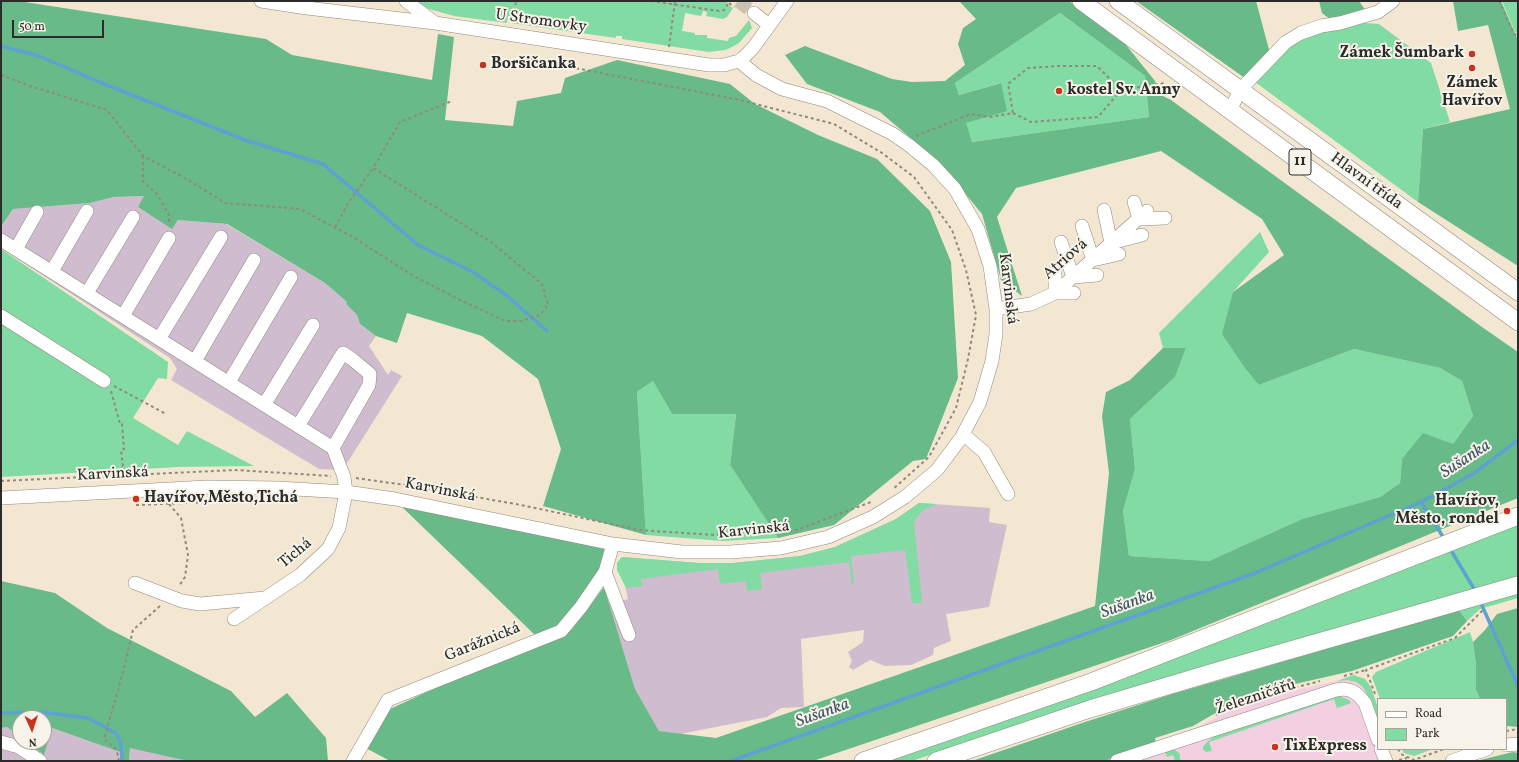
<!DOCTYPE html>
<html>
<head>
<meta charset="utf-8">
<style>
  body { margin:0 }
  #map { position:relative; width:1519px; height:762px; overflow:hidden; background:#f3e7d1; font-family:Vollkorn,serif }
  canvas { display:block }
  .frame { position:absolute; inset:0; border:2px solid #2b2b2b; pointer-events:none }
  .legend { position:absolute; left:1377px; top:698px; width:130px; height:52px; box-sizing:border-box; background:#f7f3e8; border:1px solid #a5a39c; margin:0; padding:5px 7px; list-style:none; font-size:12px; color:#2b2b2b }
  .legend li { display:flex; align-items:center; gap:8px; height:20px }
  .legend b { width:20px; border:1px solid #a5a39c }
  .north { position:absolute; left:12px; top:710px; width:40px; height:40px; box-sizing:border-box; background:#f7f3e8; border:1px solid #a5a39c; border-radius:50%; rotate:177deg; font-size:11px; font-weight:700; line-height:16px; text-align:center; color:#2b2b2b }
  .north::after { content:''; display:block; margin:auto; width:14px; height:18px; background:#c8321e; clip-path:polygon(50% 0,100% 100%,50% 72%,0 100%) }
  .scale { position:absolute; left:12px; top:20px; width:92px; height:18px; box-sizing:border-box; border:2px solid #2b2b2b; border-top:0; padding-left:5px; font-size:12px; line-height:14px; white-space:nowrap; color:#2b2b2b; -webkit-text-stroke:3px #f7f3e8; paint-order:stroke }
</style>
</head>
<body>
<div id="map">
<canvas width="1519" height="762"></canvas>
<div class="frame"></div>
<ul class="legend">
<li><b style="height:5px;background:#fff"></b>Road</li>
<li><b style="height:11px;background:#81dba2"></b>Park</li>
</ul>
<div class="north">N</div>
<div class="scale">50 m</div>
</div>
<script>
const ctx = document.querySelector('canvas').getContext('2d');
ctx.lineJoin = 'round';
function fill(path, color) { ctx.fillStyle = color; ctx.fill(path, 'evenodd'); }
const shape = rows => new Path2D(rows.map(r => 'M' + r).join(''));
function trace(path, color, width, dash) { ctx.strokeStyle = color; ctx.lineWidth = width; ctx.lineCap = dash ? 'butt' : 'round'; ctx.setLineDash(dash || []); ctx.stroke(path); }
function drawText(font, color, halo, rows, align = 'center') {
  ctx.font = font + ' Vollkorn,serif'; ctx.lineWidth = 4; ctx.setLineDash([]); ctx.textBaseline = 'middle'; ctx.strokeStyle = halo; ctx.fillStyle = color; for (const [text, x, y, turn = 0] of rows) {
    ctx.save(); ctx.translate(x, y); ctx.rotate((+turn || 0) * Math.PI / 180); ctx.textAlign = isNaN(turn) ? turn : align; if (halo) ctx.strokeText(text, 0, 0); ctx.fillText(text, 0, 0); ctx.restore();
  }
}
fill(shape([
  [1347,680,1356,682,1363,687,1366,692,1369,698,1378,749,1388,749,1393,761,1101,761,1200,726,1225,713,1286,692,1337,681]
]), '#f2cfe1');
fill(shape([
  [145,196,138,207,172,228,178,220,226,224,325,283,347,302,346,304,357,315,360,324,376,336,369,346,388,375,391,370,402,376,344,468,340,470,319,469,171,380,177,369,170,358,1,248,1,228,13,209,90,203,114,197],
  [919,503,990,508,989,522,1007,525,989,607,946,614,951,641,934,648,933,655,911,665,885,666,870,660,853,670,849,667,852,661,848,652,863,642,864,630,801,639,804,707,781,708,767,717,680,734,659,731,635,689,609,604,628,599,619,560,622,557,699,563,733,563,800,556,835,547,896,519],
  [7,727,20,737,20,742,26,742,43,755,52,728,123,753,120,761,1,761,1,728],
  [130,747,188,761,129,761]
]), '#cfbdcf');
fill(shape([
  [416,1,728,1,727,4,733,8,727,17,723,19,706,16,707,12,703,11,701,16,685,13,682,31,695,33,695,35,707,35,707,38,728,41,729,38,736,36,749,20,752,28,739,43,732,47,725,50,709,52,622,39,622,36,616,36,616,38,511,23,512,16,508,16,507,23,454,16,429,9],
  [1502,1,1518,1,1518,34,1515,32],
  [1060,13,1145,76,1149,117,972,142,965,123,1000,83,959,95,955,83],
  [1364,23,1379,24,1431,63,1450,122,1423,129,1418,202,1255,82,1295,42,1309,35],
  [1260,232,1269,252,1233,292,1259,385,1354,349,1440,368,1462,381,1473,416,1453,444,1402,459,1400,483,1380,497,1302,519,1209,561,1129,556,1123,511,1135,469,1130,419,1175,377,1186,348,1163,348,1159,333],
  [1,249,168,362,167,379,158,378,133,418,178,445,187,431,254,466,178,467,1,477],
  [653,381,672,414,736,413,730,465,778,538,723,541,646,535,637,392],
  [919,503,936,504,922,511,914,522,922,603,912,603,905,550,851,556,854,584,852,585,849,562,760,573,762,589,747,591,746,581,720,584,718,569,641,579,643,586,626,588,617,570,617,563,622,557,699,563,733,563,800,556,835,547,896,519],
  [1518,522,1518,577,996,732,912,761,889,761,1104,686],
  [1518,593,1518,598,1480,609,1467,621,1459,610],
  [1470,632,1473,642,1476,664,1476,690,1480,699,1380,699,1372,677,1376,672],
  [1354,675,1365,679,1371,687,1378,708,1378,723,1369,698,1363,687,1356,682,1347,680,1337,681],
  [1339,696,1349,700,1351,703,1337,708,1334,699,1209,742,1212,751,1207,752,1203,750,1203,747,1207,742,1216,735,1326,698],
  [1402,749,1433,749,1414,756,1404,753],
  [1170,750,1175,750,1180,754,1180,761,1175,761,1173,755,1167,757,1165,752]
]), '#81dba2');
fill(shape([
  [1,1,18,1,266,39,292,55,432,80,438,34,454,37,445,120,513,126,517,101,561,93,565,78,617,60,730,84,755,104,818,135,877,159,930,211,951,262,958,378,926,459,913,461,834,525,778,538,730,465,736,414,672,414,653,381,637,392,646,535,543,506,561,449,538,379,482,336,407,313,397,343,376,336,360,324,357,315,346,304,347,302,325,283,227,224,178,220,172,229,138,207,144,196,114,197,90,203,13,209,1,227],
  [959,1,1069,1,1118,35,1155,81,1159,94,1171,100,1482,327,1518,352,1518,498,1171,640,813,761,390,761,364,747,388,710,446,683,563,636,572,629,604,587,635,689,659,731,716,738,1095,606,1109,473,1102,416,1106,392,1130,380,1163,348,1186,348,1175,377,1130,419,1135,469,1123,511,1129,556,1209,561,1302,519,1380,497,1400,483,1402,459,1423,433,1453,444,1473,416,1462,381,1440,368,1354,349,1259,385,1245,368,1222,334,1233,292,1284,255,1262,219,1161,151,1016,188,997,217,1022,296,1001,280,982,214,940,163,880,112,807,84,785,55,805,46,892,79,912,82,945,81,965,65,958,44,963,28,976,19],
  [1060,13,1145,76,1149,117,972,142,966,123,1007,111,1001,83,959,95,955,83],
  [1136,1,1256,1,1271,57,1249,81],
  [1319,1,1359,1,1366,11,1331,20,1322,13],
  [1453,1,1501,1,1518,40,1518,266,1418,202,1423,129,1510,109,1488,25,1458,31],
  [402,507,606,547,601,567,586,592,558,626,536,636],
  [1,581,55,593,107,628,231,691,255,717,287,693,326,738,328,761,188,761,130,748,129,761,120,761,123,753,52,728,44,755,26,742,44,742,44,718,20,718,20,737,7,727,1,728],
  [1518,608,1518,727,1506,726,1506,699,1480,699,1476,690,1476,664,1473,642,1485,630,1497,614],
  [1459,610,1467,621,1453,636,1352,671,1282,687,1226,707,1193,726,1155,738,1156,743,1105,761,972,761,1082,723,1169,695],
  [1513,752,1518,753,1518,761,1476,761]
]), '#68bb88');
trace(shape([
  [1,46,39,56,102,83,245,140,323,164,418,245,473,272,506,295,547,331],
  [1421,502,1445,540],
  [1449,547,1476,592],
  [1480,601,1518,686],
  [1,713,40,712,88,718,116,733,121,743,122,761],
  [731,761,1255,573,1421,502,1473,474,1518,440]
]), '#5da2d2', 3.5);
trace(shape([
  [738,1,754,13]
]), '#cbc1b0', 13, [13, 6]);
const minor = shape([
  [261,1,307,8,435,23,709,65,724,65,739,61,743,58,753,48,787,1],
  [406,1,435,23],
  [754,13,769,25],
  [1230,111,1240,90,1286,42,1301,33,1321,26,1340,23,1378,12,1393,1],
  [1134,202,1139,219,1165,218],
  [1104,210,1111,243,1142,235],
  [1082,226,1093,260,1119,254],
  [1,240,333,448,344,477,346,492,339,528,328,549,300,575,234,619],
  [1061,242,1073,277,1097,275],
  [16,249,37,212],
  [52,271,87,211],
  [1055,271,1055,293,1074,293],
  [87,293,133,217],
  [996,309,1031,304,1055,293,1147,211],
  [1,316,104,381],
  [123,316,169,238],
  [159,339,221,237],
  [195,361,254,260],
  [229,382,291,277],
  [264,405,313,325],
  [298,426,343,353,352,359,370,374,369,385,333,448],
  [963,434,984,452,1008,494],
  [1,498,207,487,278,488,346,492,395,499,613,544,682,552,731,552,781,548,828,537,873,517,905,497,937,470,961,438,980,402,992,361,996,334,996,309,990,266,978,229,955,189,933,165,910,146,893,134,827,101,782,89,756,75,739,61],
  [605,572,629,635],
  [135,583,182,601,200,604,265,598],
  [1,742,19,747,40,761],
  [1506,745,1518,744],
  [1381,749,1386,761],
  [353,761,388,700,561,631,581,607,605,572,613,544],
  [1117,761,1336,690,1344,689,1352,691,1358,695,1365,703,1378,740],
  [1452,761,1487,749]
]);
const major = shape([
  [1081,1,1518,322],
  [1118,1,1518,292],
  [863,761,1091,682,1518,516],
  [936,761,1090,709,1221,670,1518,585]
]);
trace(minor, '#8f897e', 14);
trace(major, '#8f897e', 18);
trace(shape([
  [651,1,719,11,724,10,730,1],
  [1499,1,1514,34,1518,36],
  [729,3,734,7],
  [513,23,516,1],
  [669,47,675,1],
  [529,59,740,100,834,124,882,153,914,177,952,230,966,270,976,315,968,359,956,408,929,457,893,489],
  [1,75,30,86,107,110,143,156,190,181,225,203,300,209,353,237,412,275,462,301,506,321,521,321,540,315,548,305,542,284,491,242,373,168,400,122,452,101],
  [1013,113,1031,122,1098,117,1121,90],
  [916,136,971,114,990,117,1013,113,1008,84,1028,68,1059,66,1097,66,1121,90,1165,83],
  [143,156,143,181,157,194,169,215,169,225],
  [335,227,347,205,373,168],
  [114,386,166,414],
  [111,391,120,424,122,424,124,449,121,450,124,475],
  [356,478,419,487,521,505,639,530,714,535,794,531,871,502],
  [1,481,235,470,331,476],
  [169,504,181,518,188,555,185,577,179,586],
  [136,505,238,501],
  [1344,676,1366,670],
  [1375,694,1366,670,1455,638,1483,610],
  [1216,715,1227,709,1282,691,1320,681],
  [1506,731,1518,729],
  [1398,749,1401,754,1414,760,1444,749],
  [1399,760,1407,758],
  [118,761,119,758,115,748,104,739,123,672,133,630,160,606]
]), '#8f897e', 2, [3, 3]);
trace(minor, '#fff', 13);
trace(major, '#fff', 17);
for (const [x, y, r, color] of [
  [1472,54,4,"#c8321e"],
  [483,65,4,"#c8321e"],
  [1472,68,4,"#c8321e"],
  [1059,91,4,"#c8321e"],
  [136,499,4,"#c8321e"],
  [1507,511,4,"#c8321e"],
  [1275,747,4,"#c8321e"]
]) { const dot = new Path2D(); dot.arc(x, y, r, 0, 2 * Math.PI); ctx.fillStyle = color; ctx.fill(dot); trace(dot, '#f7f3e8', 1.5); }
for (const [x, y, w] of [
  [1300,162,22]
]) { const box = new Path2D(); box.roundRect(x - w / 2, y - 13, w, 26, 3); ctx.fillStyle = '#f7f3e8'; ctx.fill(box); trace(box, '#2b2b2b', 1); }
drawText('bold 15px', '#2b2b2b', null, [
  ["11",1300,162]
]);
drawText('16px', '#2b2b2b', '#f7f3e8', [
  ["U Stromovky",541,22,8],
  ["Hlavní třída",1366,182,36],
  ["Atriová",1066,260,-41],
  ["Karvinská",1007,289,83],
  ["Karvinská",113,475,-3],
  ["Karvinská",440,491,11],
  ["Karvinská",754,531,-6],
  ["Tichá",296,554,-40],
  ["Garážnická",483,643,-22],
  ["Železničářů",1256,698,-18]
]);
drawText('bold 16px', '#2b2b2b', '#f7f3e8', [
  ["Zámek Šumbark",1464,54,"right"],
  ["Boršičanka",491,65],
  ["Zámek",1472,84,"center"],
  ["Havířov",1472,102,"center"],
  ["kostel Sv. Anny",1067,91],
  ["Havířov,Město,Tichá",144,499],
  ["Havířov,",1499,502,"right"],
  ["Město, rondel",1499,520,"right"],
  ["TixExpress",1283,747]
], 'left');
drawText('italic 17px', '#3c5565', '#f7f3e8', [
  ["Sušanka",1466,460,-33],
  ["Sušanka",1128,605,-20],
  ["Sušanka",823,714,-20]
]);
</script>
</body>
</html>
